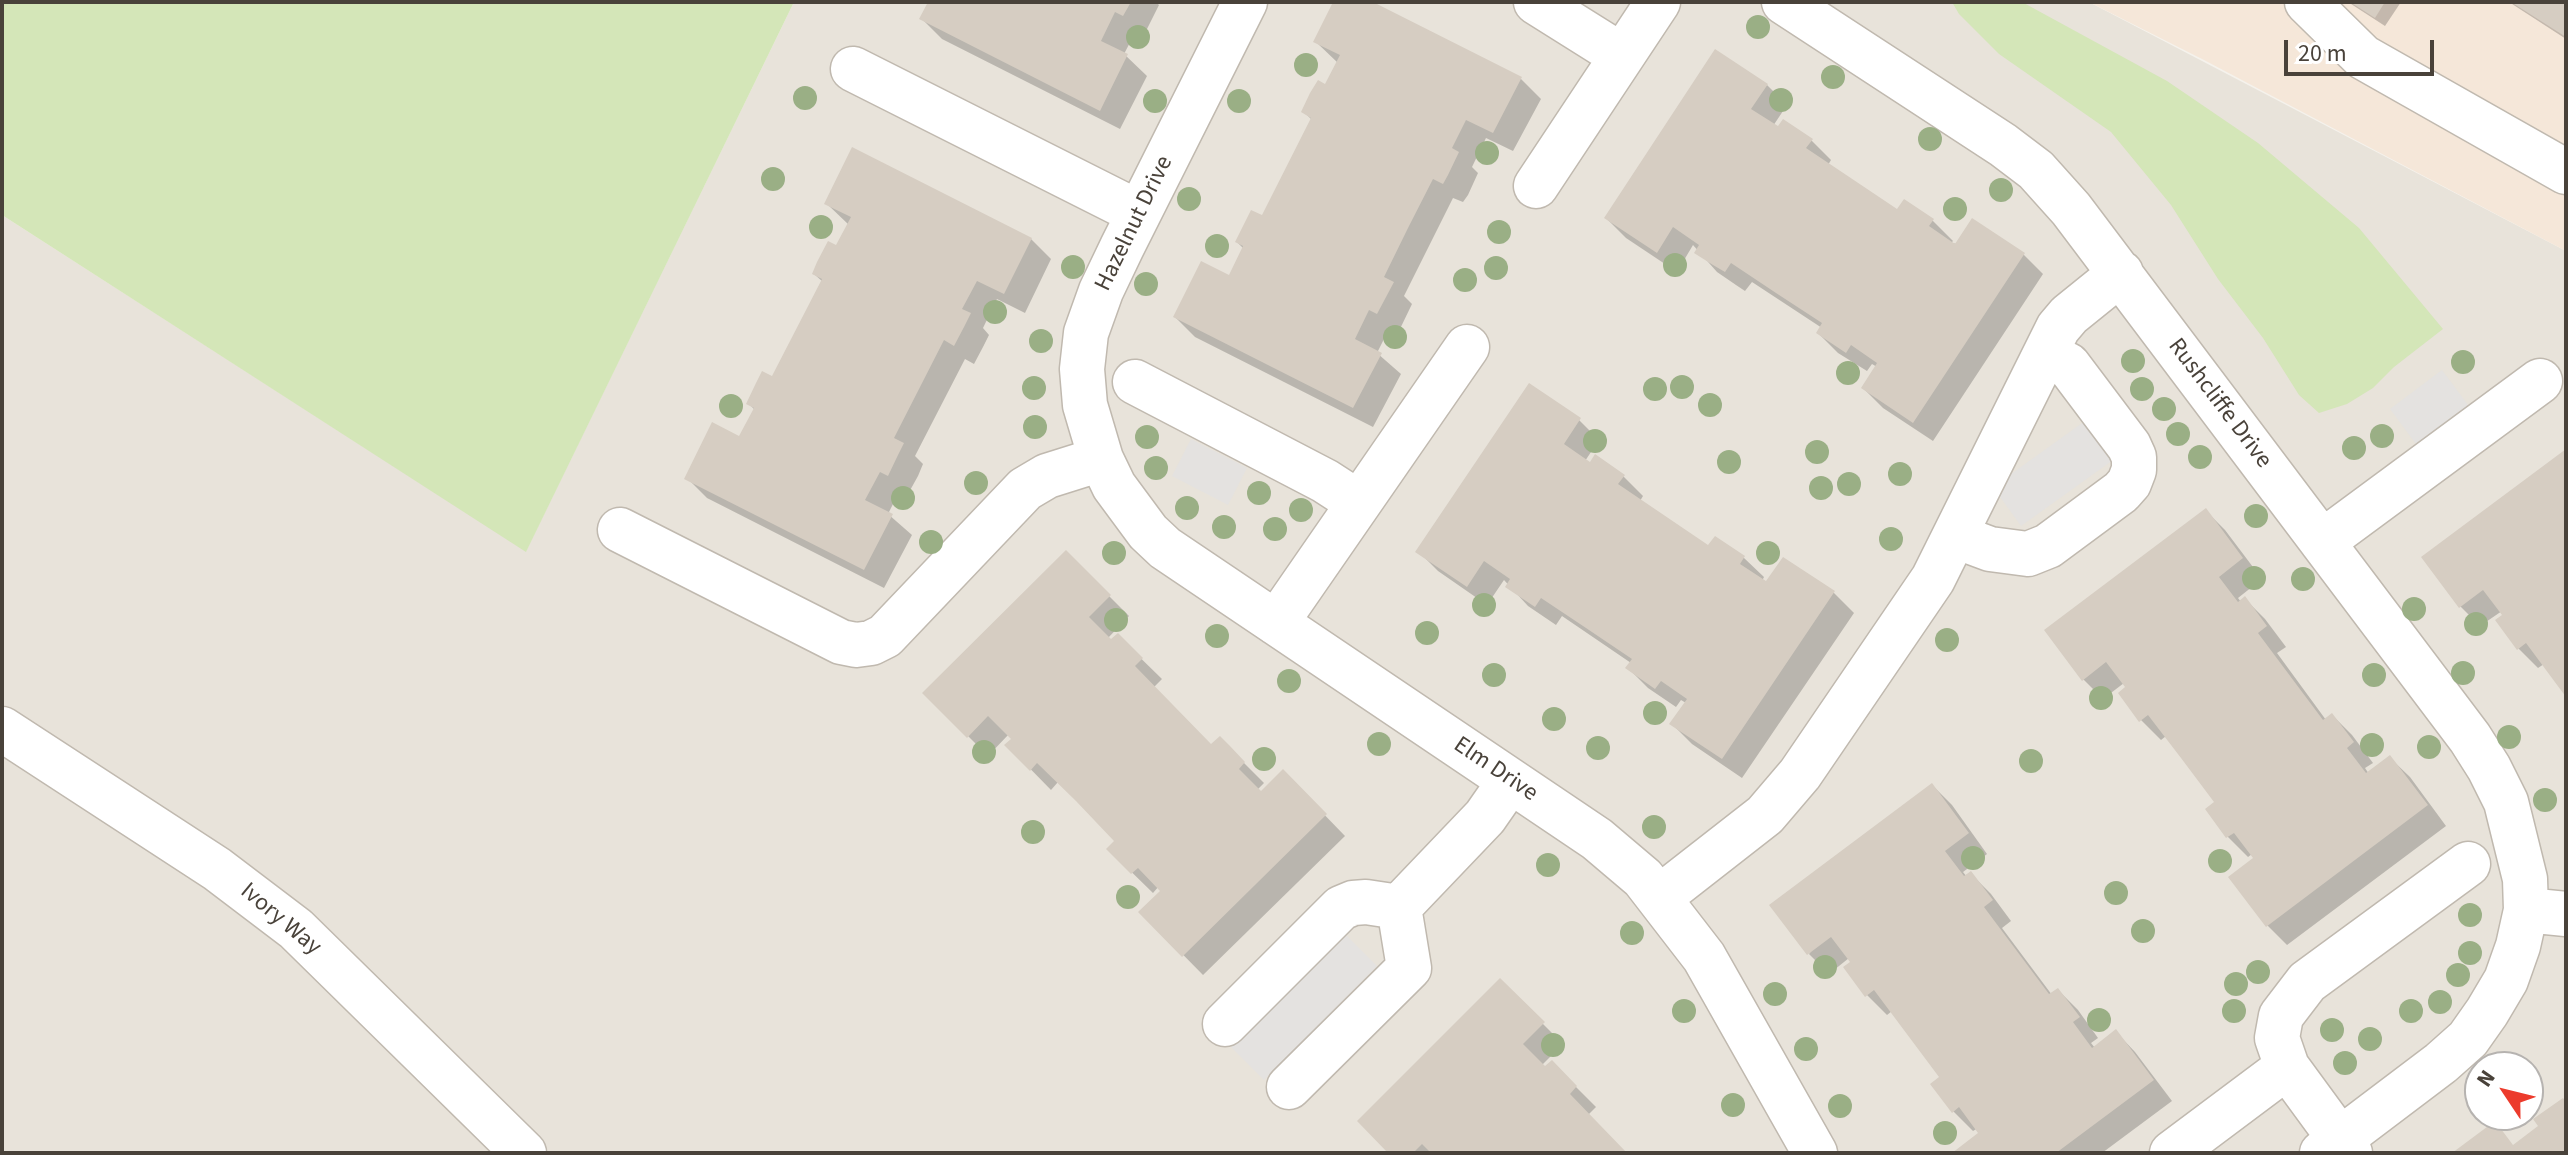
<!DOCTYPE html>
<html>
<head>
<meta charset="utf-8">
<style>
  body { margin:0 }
  #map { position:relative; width:2568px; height:1155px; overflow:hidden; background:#f5f2ec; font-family:"Source Sans 3",sans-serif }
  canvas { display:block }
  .frame { position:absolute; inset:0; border:4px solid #49423a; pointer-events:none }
  .north { position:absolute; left:2464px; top:1051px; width:80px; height:80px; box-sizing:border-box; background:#fff; border:2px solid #b6b3b0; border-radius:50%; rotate:305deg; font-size:22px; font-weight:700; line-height:32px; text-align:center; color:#49423a }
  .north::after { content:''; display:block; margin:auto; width:28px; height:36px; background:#ec3b2c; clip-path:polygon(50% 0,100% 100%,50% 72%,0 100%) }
  .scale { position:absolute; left:2284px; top:40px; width:150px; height:36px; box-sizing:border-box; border:4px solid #49423a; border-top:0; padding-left:10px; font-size:24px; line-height:28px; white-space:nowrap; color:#49423a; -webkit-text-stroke:6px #fff; paint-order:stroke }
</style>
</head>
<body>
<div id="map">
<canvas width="2568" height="1155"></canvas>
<div class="frame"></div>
<div class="north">N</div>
<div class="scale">20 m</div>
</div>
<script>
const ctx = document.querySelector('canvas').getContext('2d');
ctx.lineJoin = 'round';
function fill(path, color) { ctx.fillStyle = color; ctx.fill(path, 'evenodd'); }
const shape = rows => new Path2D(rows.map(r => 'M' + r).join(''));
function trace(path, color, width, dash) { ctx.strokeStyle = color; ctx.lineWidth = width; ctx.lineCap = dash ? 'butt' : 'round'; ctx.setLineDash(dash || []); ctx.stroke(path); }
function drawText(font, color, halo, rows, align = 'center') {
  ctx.font = font + ' "Source Sans 3",sans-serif'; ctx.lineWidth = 8; ctx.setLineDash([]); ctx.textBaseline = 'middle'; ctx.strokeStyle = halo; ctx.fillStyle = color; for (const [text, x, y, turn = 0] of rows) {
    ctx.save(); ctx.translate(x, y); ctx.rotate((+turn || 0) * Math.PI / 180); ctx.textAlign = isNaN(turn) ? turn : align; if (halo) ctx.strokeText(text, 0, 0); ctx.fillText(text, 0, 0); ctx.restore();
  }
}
fill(shape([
  [794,2,2089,2,2566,251,2566,1153,2,1153,2,215,526,551],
  [2480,1067,2528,1067,2528,1115,2480,1115]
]), '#e8e3da');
fill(shape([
  [2089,2,2566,2,2566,251,2204,60]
]), '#f5e7d9');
fill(shape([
  [2,2,794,2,526,552,2,215],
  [1952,2,2022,2,2167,81,2258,143,2359,228,2443,329,2394,367,2373,388,2347,404,2319,413,2299,395,2263,338,2218,279,2171,205,2111,132,1999,54,1959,14]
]), '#d4e6b8');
fill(shape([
  [2442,370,2468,405,2416,444,2390,409],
  [2085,421,2113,460,2021,526,1993,487],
  [1191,439,1247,468,1228,505,1172,476],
  [1344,933,1377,966,1264,1080,1231,1047]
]), '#e4e2e0');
fill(shape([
  [930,2,1156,2,1159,5,1144,35,1136,31,1124,54,1147,76,1120,129,942,39,922,19],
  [1335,2,1369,2,1521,79,1541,99,1513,151,1486,138,1472,167,1478,173,1468,195,1463,202,1453,198,1404,296,1412,304,1398,333,1389,329,1377,353,1401,374,1373,427,1195,337,1175,317,1230,278,1244,249,1237,242,1263,218,1312,120,1304,112,1326,87,1338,63,1315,41],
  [2348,2,2401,2,2385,26],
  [2509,2,2566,2,2566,39],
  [1767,85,1787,105,1773,126,1811,140,1831,160,1828,165,1898,211,1904,202,1933,221,1953,241,1951,243,2023,254,2043,274,1933,441,1883,408,1863,388,1877,367,1872,364,1867,371,1838,353,1818,333,1822,328,1752,282,1745,291,1736,285,1717,272,1693,245,1677,272,1626,238,1606,218],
  [853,150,1031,239,1051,259,1025,313,997,299,983,328,989,335,983,347,974,364,965,359,915,456,923,464,918,476,908,494,900,490,888,514,912,535,884,588,707,498,687,478,740,439,755,410,748,403,773,379,823,282,814,274,837,248,849,225,826,203],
  [1579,420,1599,440,1585,461,1623,476,1643,496,1640,501,1709,548,1744,558,1764,577,1762,581,1767,584,1784,559,1834,593,1854,613,1742,778,1692,744,1672,724,1686,703,1681,700,1676,707,1648,688,1628,668,1631,663,1562,616,1556,625,1528,606,1504,580,1487,605,1438,571,1418,551],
  [2566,451,2566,694,2544,664,2538,668,2518,648,2502,611,2480,626,2460,606],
  [2205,510,2225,530,2262,579,2238,598,2241,602,2245,599,2265,619,2286,647,2277,653,2326,720,2332,715,2352,735,2373,763,2365,768,2369,774,2390,758,2410,777,2446,826,2287,945,2267,925,2256,859,2252,854,2248,857,2228,837,2216,803,2166,736,2161,740,2141,720,2124,683,2103,699,2083,679],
  [1066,553,1129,616,1108,638,1111,642,1118,636,1162,679,1153,688,1211,747,1220,739,1264,783,1257,790,1261,794,1283,772,1345,836,1203,975,1141,912,1163,891,1159,886,1153,893,1108,849,1117,841,1058,782,1051,790,1007,745,1014,739,1009,734,988,756,925,693],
  [1932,785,1952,805,1987,854,1963,872,1967,877,1971,874,1991,894,2011,921,2002,928,2052,995,2058,990,2078,1010,2098,1038,2091,1043,2095,1048,2116,1032,2135,1052,2172,1101,2102,1153,1957,1153,1981,1133,1978,1128,1973,1131,1953,1111,1942,1077,1892,1011,1887,1015,1867,995,1849,958,1829,974,1809,954],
  [1500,981,1563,1044,1542,1065,1545,1069,1552,1063,1596,1107,1588,1115,1624,1153,1391,1153]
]), '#0003');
fill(shape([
  [928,2,1131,2,1123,16,1115,12,1101,41,1128,54,1100,111,919,19],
  [1333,2,1373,2,1522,77,1493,133,1466,120,1452,148,1459,152,1448,175,1443,184,1433,179,1408,228,1384,277,1394,282,1377,314,1369,310,1355,339,1382,353,1353,408,1173,317,1201,261,1229,275,1243,246,1235,242,1251,210,1262,215,1311,118,1301,112,1310,93,1318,80,1325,84,1340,55,1313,42],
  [2350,2,2385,2,2375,18],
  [2511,2,2566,2,2566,37],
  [1715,49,1768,84,1751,109,1778,126,1783,119,1813,139,1806,148,1897,209,1904,199,1934,219,1929,226,1955,244,1972,218,2025,253,1913,423,1861,388,1877,363,1851,345,1846,353,1816,333,1822,323,1776,293,1731,263,1725,272,1713,265,1694,253,1699,245,1673,227,1657,253,1604,218],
  [852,147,1032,238,1004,294,977,281,962,309,971,313,964,327,954,346,944,340,894,438,904,443,898,455,888,476,880,472,865,500,893,514,864,570,684,479,712,422,739,436,754,408,746,404,756,383,762,371,772,376,822,279,812,274,817,262,828,241,836,245,851,217,824,204],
  [1529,383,1581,418,1564,444,1590,462,1595,454,1625,475,1618,484,1708,545,1715,536,1745,556,1740,564,1766,581,1783,557,1835,591,1722,759,1669,724,1687,699,1661,681,1655,689,1625,668,1632,659,1586,628,1541,598,1535,607,1505,587,1510,579,1484,561,1467,587,1415,552],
  [2566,449,2566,697,2526,643,2517,650,2495,620,2502,615,2483,590,2459,608,2421,557],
  [2206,508,2243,558,2219,577,2238,602,2245,596,2267,626,2258,633,2323,720,2332,713,2354,742,2347,748,2366,773,2390,755,2428,805,2266,927,2228,877,2253,858,2234,833,2226,838,2205,809,2214,802,2181,758,2148,715,2139,722,2118,693,2125,687,2106,662,2082,681,2044,630],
  [1066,550,1111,595,1089,617,1111,639,1118,633,1143,658,1135,666,1211,744,1220,736,1229,745,1245,762,1239,769,1261,791,1283,769,1327,814,1182,957,1138,912,1160,891,1138,868,1131,874,1106,849,1114,841,1076,801,1037,763,1030,771,1004,745,1011,739,988,716,967,738,922,693],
  [1932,783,1969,833,1945,851,1964,876,1971,871,1993,900,1984,907,2049,994,2058,988,2080,1017,2073,1022,2092,1048,2116,1029,2154,1080,2056,1153,1952,1153,1978,1133,1959,1107,1952,1113,1930,1084,1939,1077,1874,990,1865,997,1843,967,1850,962,1831,937,1807,955,1769,905],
  [1500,978,1545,1022,1523,1044,1545,1066,1552,1060,1577,1086,1570,1094,1627,1153,1431,1153,1422,1144,1413,1153,1388,1153,1357,1121],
  [2563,1098,2566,1102,2566,1153,2452,1153,2495,1121,2513,1145,2538,1126,2533,1119]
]), '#d6cdc2');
const minor = shape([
  [1245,2,1122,247,1101,291,1086,333,1082,369,1085,405,1101,459,1114,486,1148,532,1165,548,1597,839,1643,878,1704,957,1815,1153],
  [1536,2,1622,56],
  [1784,2,2003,145,2036,170,2071,209,2470,738,2489,768,2506,802,2525,879,2526,910,2518,946,2506,980,2487,1012,2468,1039,2441,1063,2322,1153],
  [2307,2,2363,57,2566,172],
  [853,69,1139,213],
  [1536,186,1658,2],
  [1135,382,1325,481,1359,503],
  [620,530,841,642,856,645,871,643,885,636,1025,489,1047,476,1101,459],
  [1955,536,1990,549,2028,554,2048,546,2121,492,2129,483,2134,470,2134,457,2129,446,2068,365,2045,356],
  [2322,542,2540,381],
  [1276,623,1467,347],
  [2,729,217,869,296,929,524,1153],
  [1660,897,1765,815,1800,774,1933,579,2058,328,2069,315,2121,273],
  [1399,907,1485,817,1510,781],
  [2526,910,2566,914],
  [1225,1024,1341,908,1353,903,1366,902,1399,907,1409,968,1289,1087],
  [2172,1153,2287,1067],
  [2350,1153,2287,1067,2277,1038,2281,1016,2307,982,2468,864]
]);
trace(minor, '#c0b9af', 47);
trace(minor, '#fff', 44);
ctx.fillStyle = '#9aaf85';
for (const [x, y] of [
  [1758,27],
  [1138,37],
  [1306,65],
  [1833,77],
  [805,98],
  [1781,100],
  [1155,101],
  [1239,101],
  [1930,139],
  [1487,153],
  [773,179],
  [2001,190],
  [1189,199],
  [1955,209],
  [821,227],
  [1499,232],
  [1217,246],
  [1675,265],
  [1073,267],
  [1496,268],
  [1465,280],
  [1146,284],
  [995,312],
  [1395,337],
  [1041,341],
  [2133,361],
  [2463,362],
  [1848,373],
  [1682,387],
  [1034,388],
  [1655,389],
  [2142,389],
  [1710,405],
  [731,406],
  [2164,409],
  [1035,427],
  [2178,434],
  [2382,436],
  [1147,437],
  [1595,441],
  [2354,448],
  [1817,452],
  [2200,457],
  [1729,462],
  [1156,468],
  [1900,474],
  [976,483],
  [1849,484],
  [1821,488],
  [1259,493],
  [903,498],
  [1187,508],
  [1301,510],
  [2256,516],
  [1224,527],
  [1275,529],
  [1891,539],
  [931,542],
  [1114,553],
  [1768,553],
  [2254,578],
  [2303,579],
  [1484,605],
  [2414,609],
  [1116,620],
  [2476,624],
  [1427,633],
  [1217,636],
  [1947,640],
  [2463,673],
  [1494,675],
  [2374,675],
  [1289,681],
  [2101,698],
  [1655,713],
  [1554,719],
  [2509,737],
  [1379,744],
  [2372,745],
  [2429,747],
  [1598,748],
  [984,752],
  [1264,759],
  [2031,761],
  [2545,800],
  [1654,827],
  [1033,832],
  [1973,858],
  [2220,861],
  [1548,865],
  [2116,893],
  [1128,897],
  [2470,915],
  [2143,931],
  [1632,933],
  [2470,953],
  [1825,967],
  [2258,972],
  [2458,975],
  [2236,984],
  [1775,994],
  [2440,1002],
  [1684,1011],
  [2234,1011],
  [2411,1011],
  [2099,1020],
  [2332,1030],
  [2370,1039],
  [1553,1045],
  [1806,1049],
  [2345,1063],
  [1733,1105],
  [1840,1106],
  [1945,1133]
]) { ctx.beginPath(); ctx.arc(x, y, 12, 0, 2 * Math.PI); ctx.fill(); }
drawText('24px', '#49423a', '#fff', [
  ["Hazelnut Drive",1135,224,-64],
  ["Rushcliffe Drive",2219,404,53],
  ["Elm Drive",1495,770,34],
  ["Ivory Way",280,920,40]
]);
</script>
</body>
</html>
